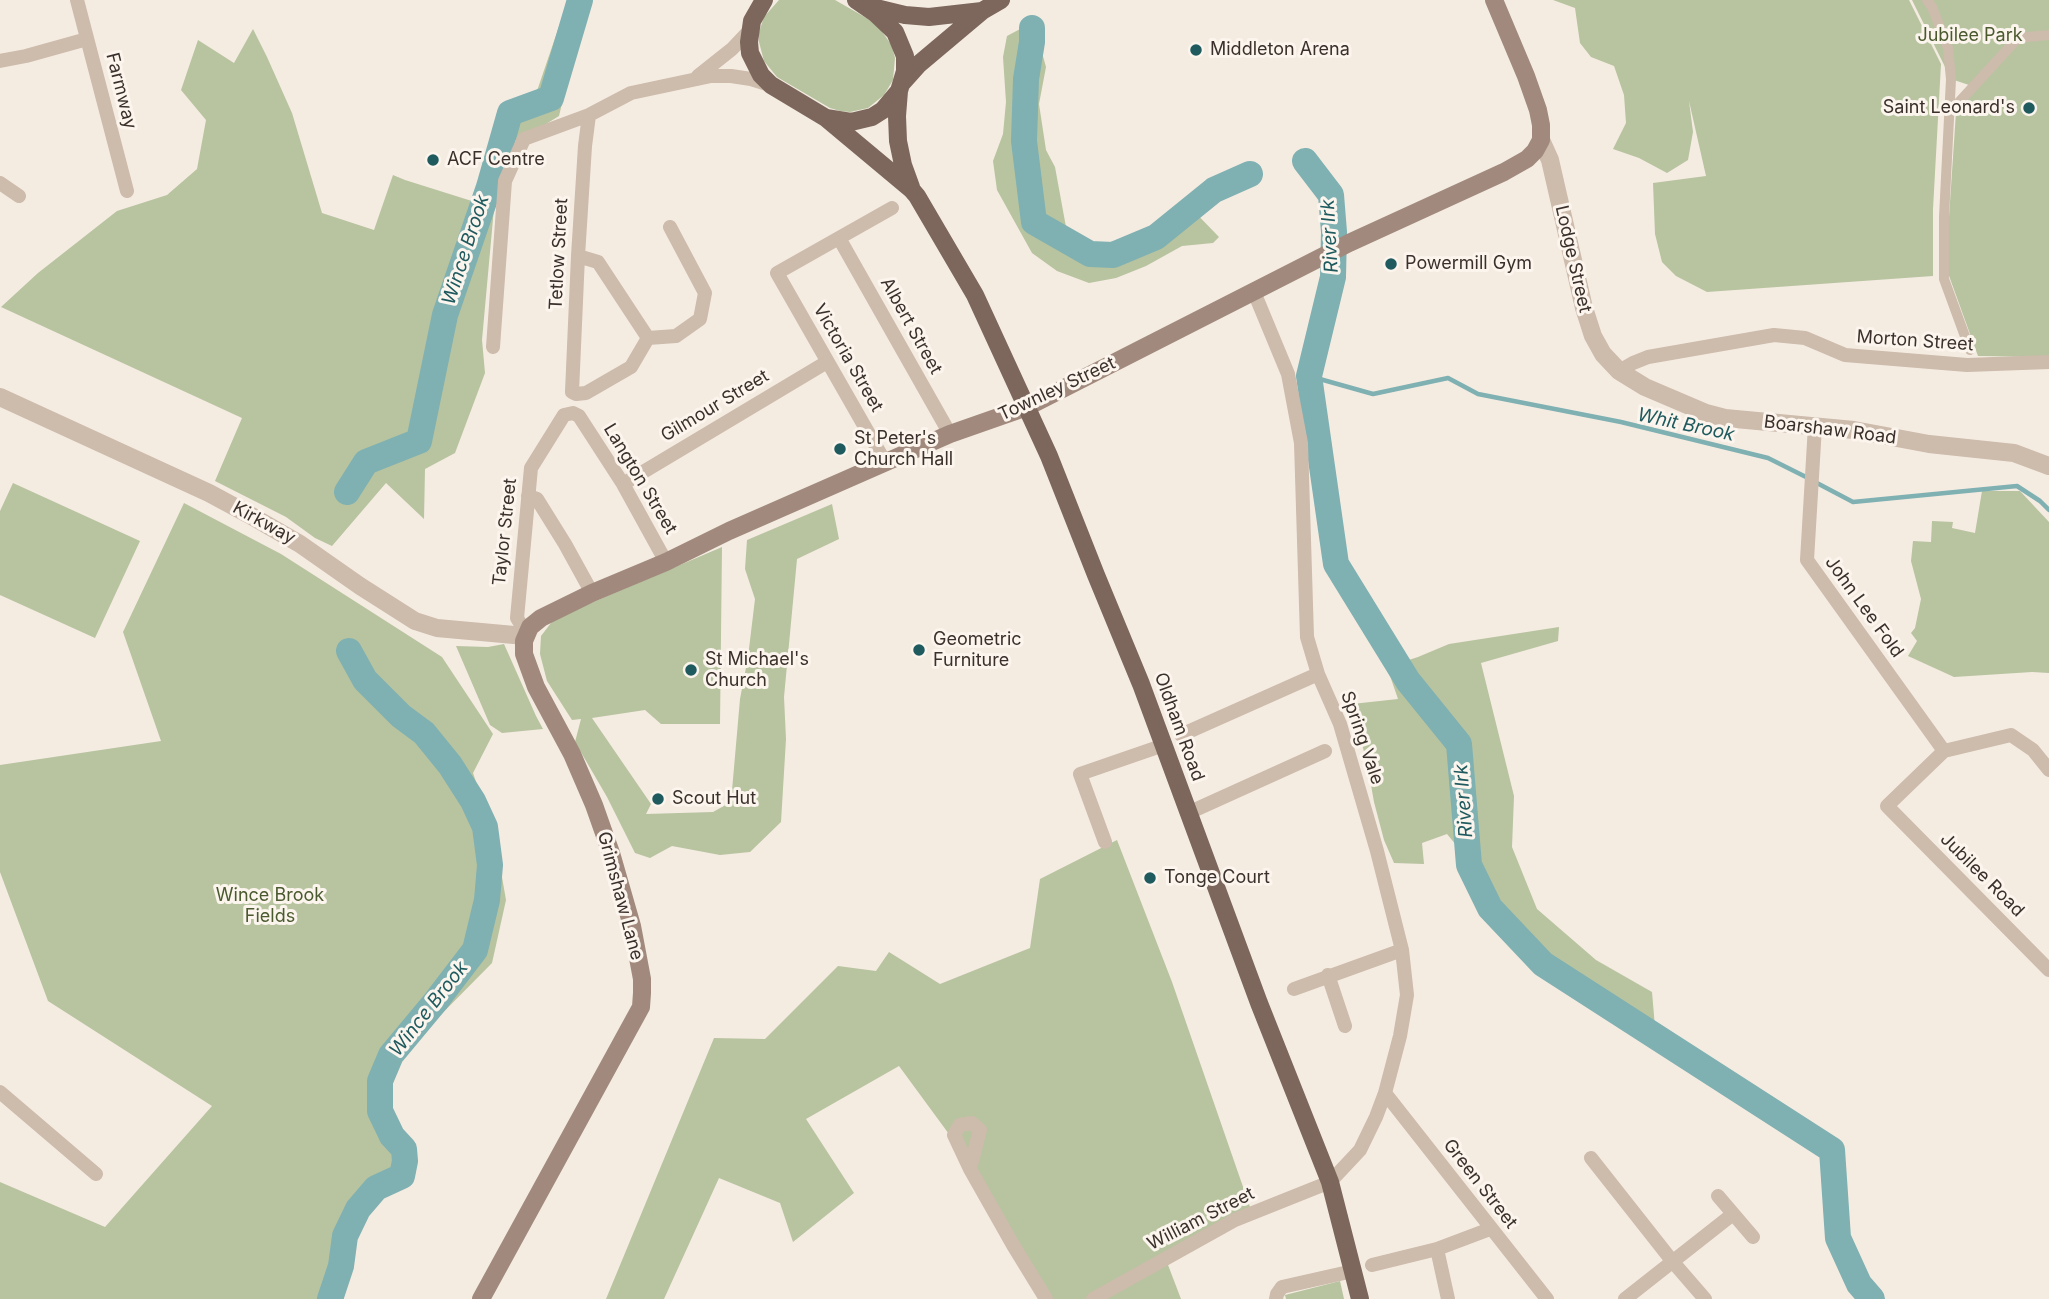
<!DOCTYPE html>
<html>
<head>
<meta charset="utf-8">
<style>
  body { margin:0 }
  canvas { display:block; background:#f4ebe1 }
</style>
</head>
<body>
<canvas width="2049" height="1299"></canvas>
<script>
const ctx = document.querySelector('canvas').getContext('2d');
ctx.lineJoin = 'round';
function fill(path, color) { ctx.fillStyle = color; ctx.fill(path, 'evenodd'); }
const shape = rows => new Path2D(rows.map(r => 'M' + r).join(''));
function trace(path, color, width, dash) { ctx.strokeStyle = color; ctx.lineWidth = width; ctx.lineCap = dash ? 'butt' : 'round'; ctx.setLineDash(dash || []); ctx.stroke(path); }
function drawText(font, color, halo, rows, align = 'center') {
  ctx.font = font + ' Inter,sans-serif'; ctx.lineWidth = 6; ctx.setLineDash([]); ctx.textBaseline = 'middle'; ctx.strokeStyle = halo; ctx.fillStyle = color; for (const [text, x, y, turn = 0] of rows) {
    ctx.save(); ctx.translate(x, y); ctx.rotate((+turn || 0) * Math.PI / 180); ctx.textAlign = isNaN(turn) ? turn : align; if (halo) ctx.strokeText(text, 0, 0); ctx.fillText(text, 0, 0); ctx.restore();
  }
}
fill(shape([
  [568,0,592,0,584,12,559,116,520,140,497,140,511,108,530,102,538,88],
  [779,0,835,0,870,20,881,30,892,46,895,58,893,80,884,95,868,108,850,112,840,111,830,108,777,77,764,61,759,42,759,32,764,17],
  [1553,0,1909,0,1941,64,1933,209,1933,276,1707,292,1676,276,1662,262,1655,234,1653,183,1706,176,1689,101,1693,132,1688,160,1667,173,1639,158,1613,149,1626,123,1624,95,1614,66,1591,57,1580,43,1575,8],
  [1912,0,2049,0,2049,34,2018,37,1969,85,1951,79],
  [1037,20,1039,42,1046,67,1039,104,1046,150,1055,167,1066,227,1087,246,1118,246,1186,203,1219,237,1213,243,1182,246,1146,266,1116,278,1089,283,1057,271,1032,253,997,190,993,161,1003,134,1006,102,1003,57,1007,36],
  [253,29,267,57,292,113,322,213,374,230,393,175,405,180,494,208,482,340,485,373,455,453,425,469,424,519,386,483,332,546,315,538,286,517,215,481,242,418,1,307,38,273,117,211,167,195,197,169,206,120,181,90,198,40,234,63],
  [2049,37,2049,357,1978,356,1948,273,1949,217,1956,112,2017,40],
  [13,483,140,541,95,638,0,595,0,511],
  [1982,491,2020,491,2049,522,2049,673,2032,672,1954,677,1908,656,1917,641,1911,633,1915,628,1921,599,1911,561,1913,541,1931,542,1932,521,1953,522,1952,528,1975,533],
  [184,503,281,554,442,657,493,734,473,773,495,837,506,900,492,963,408,1048,384,1088,395,1130,413,1158,404,1187,371,1202,353,1239,345,1287,337,1299,0,1299,0,1182,105,1227,212,1106,48,1001,0,872,0,765,161,741,123,632],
  [832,504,839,539,797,559,784,697,786,739,781,822,750,852,720,855,672,846,650,858,635,853,607,797,575,742,581,719,572,720,547,681,540,654,541,636,554,619,722,547,720,724,661,724,645,710,592,718,651,804,646,814,713,812,731,802,740,699,748,657,755,599,745,569,747,540],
  [1559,627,1558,641,1481,663,1514,796,1512,847,1537,909,1596,960,1652,992,1655,1027,1589,986,1529,960,1489,916,1461,851,1447,834,1422,843,1424,864,1394,863,1384,840,1374,802,1368,768,1352,704,1398,699,1387,667,1418,657,1449,644],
  [504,644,536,716,543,729,502,733,490,725,456,646,488,647],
  [1117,840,1172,982,1250,1207,1168,1265,1181,1299,1041,1299,979,1175,899,1066,806,1119,854,1193,793,1242,780,1203,719,1178,664,1299,606,1299,714,1038,765,1039,838,966,876,971,889,952,940,984,1030,948,1040,879],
  [1340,1281,1344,1299,1286,1299,1285,1295]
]), '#b8c4a0');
trace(shape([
  [1309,376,1373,394,1448,378,1478,394,1621,422,1768,458,1808,478],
  [1815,482,1853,502,2017,486,2040,501,2049,510]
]), '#7fb0b2', 4.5);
trace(shape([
  [1032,28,1032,42,1026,79,1024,141,1034,222,1090,254,1113,255,1156,237,1214,190,1250,174],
  [1305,161,1331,195,1334,232,1333,277,1309,376,1336,564,1408,681,1459,744,1469,865,1490,908,1543,964,1832,1150,1838,1238,1859,1284,1872,1299],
  [347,492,366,462,419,441,445,315,489,187,510,113,551,98,580,0],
  [330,1299,341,1266,345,1236,358,1209,376,1188,402,1176,405,1161,404,1149,392,1136,380,1111,380,1081,391,1055,436,1001,475,950,487,900,490,865,485,827,473,801,450,765,424,733,401,716,365,680,349,651]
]), '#7fb0b2', 26);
trace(shape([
  [1927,0,1932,7,1948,48,1951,79,1944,217,1944,279,1970,350],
  [1949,113,2018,38,2049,35]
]), '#cdbbac', 10);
trace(shape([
  [77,0,127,191],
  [0,61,26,56,87,39],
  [698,76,732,49,750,30],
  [589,115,585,146,578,256,572,392,576,394,586,393,631,367,648,338],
  [0,183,19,196],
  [839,238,950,434],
  [578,256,598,262,648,338],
  [648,338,676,336,700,319,705,293,670,227],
  [493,347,505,181,524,139,589,115,631,93,711,76,731,76,751,79,770,85],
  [1619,371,1633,363,1648,357,1774,335,1805,338,1845,355,1967,365,2049,362],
  [1815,426,1807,560,1944,751],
  [885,462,777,273,892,208],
  [623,484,827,362],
  [528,496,537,499,565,544,592,593],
  [528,630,523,628,517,618,531,468,564,415,573,413,579,416,623,484,666,562],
  [1181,735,1318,674],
  [1944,751,1887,806,2049,970],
  [1944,751,2011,735,2033,750,2049,770],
  [1188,813,1325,751],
  [1105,842,1080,774,1164,745],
  [1328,975,1345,1026],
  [1294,989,1402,950],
  [0,1092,96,1174],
  [1385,1093,1547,1299],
  [1591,1158,1673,1262,1705,1299],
  [970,1169,954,1135,960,1125,972,1123,980,1130,970,1169,1013,1245,1046,1299],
  [1718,1196,1753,1237],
  [1437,1249,1448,1299],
  [1372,1265,1437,1249,1490,1229],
  [1093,1299,1235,1220,1330,1182,1360,1150,1376,1117,1385,1093,1400,1036,1407,995,1402,950,1377,851,1340,724,1318,674,1307,637,1301,443,1288,374,1254,292],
  [1276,1299,1277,1294,1282,1287,1353,1271],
  [1625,1299,1733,1214]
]), '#cdbbac', 14);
trace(shape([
  [1541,140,1550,160,1584,308,1593,336,1603,354,1619,371,1645,387,1706,413,1725,418,1854,430,1929,444,2014,453,2049,466],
  [0,397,209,493,248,514,300,544,360,586,415,621,437,628,525,636]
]), '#cdbbac', 18);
trace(shape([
  [481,1299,641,1007,642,993,642,979,632,926,611,853,594,805,572,754,536,687,524,654,524,641,530,627,541,618,592,593,666,562,729,531,950,434,1027,407,1349,243,1504,172,1527,159,1535,151,1541,140,1541,125,1538,110,1526,76,1494,0]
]), '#a18a7d', 18);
trace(shape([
  [764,0,752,21,749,42,750,53,761,75,771,85,826,118,851,122,872,117,883,110,899,91,905,71,905,56,895,32,875,13,856,0],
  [872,7,905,15,929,17,982,11],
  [902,83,919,64,982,11,1001,0],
  [899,91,897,116,898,141,903,165,911,187],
  [826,118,911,189,917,196,975,295,1049,456,1096,575,1141,684,1259,1003,1330,1182,1360,1299]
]), '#7d675c', 18);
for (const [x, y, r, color] of [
  [1196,50,7,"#1f5a5e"],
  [2029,108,7,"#1f5a5e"],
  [433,160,7,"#1f5a5e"],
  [1391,264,7,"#1f5a5e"],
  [840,449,7,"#1f5a5e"],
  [919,650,7,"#1f5a5e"],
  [691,670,7,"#1f5a5e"],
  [658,799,7,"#1f5a5e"],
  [1150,878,7,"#1f5a5e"]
]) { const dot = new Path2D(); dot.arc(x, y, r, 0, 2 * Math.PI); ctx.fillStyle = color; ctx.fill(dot); trace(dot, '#fbf5ee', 2.5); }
drawText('18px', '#4a5a2e', '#fbf5ee', [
  ["Jubilee Park",1970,36],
  ["Wince Brook",270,896],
  ["Fields",270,917]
]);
drawText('18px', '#3b302b', '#fbf5ee', [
  ["Middleton Arena",1210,50],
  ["Saint Leonard's",2015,108,"right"],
  ["ACF Centre",447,160],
  ["Powermill Gym",1405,264],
  ["St Peter's",854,439],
  ["Church Hall",854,460],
  ["Geometric",933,640],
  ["Furniture",933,661],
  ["St Michael's",705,660],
  ["Church",705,681],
  ["Scout Hut",672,799],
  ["Tonge Court",1164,878]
], 'left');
drawText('18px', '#3b302b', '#fbf5ee', [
  ["Farmway",121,91,76],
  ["Tetlow Street",559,254,-87],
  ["Lodge Street",1573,259,77],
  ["Albert Street",911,326,61],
  ["Morton Street",1915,341,4],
  ["Victoria Street",848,358,60],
  ["Townley Street",1057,389,-25],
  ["Gilmour Street",715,406,-31],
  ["Boarshaw Road",1830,430,7],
  ["Langton Street",640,479,59],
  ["Kirkway",264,523,29],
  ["Taylor Street",505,532,-84],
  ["John Lee Fold",1864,607,54],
  ["Oldham Road",1179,727,70],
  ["Spring Vale",1362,738,71],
  ["Jubilee Road",1982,875,45],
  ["Grimshaw Lane",620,896,75],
  ["Green Street",1480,1184,52],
  ["William Street",1201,1219,-27]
]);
drawText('italic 19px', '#1f5a5e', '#fbf5ee', [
  ["River Irk",1330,236,-93],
  ["Wince Brook",466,250,-72],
  ["Whit Brook",1686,425,12],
  ["River Irk",1464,801,-94],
  ["Wince Brook",429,1009,-52]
]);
</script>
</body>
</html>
